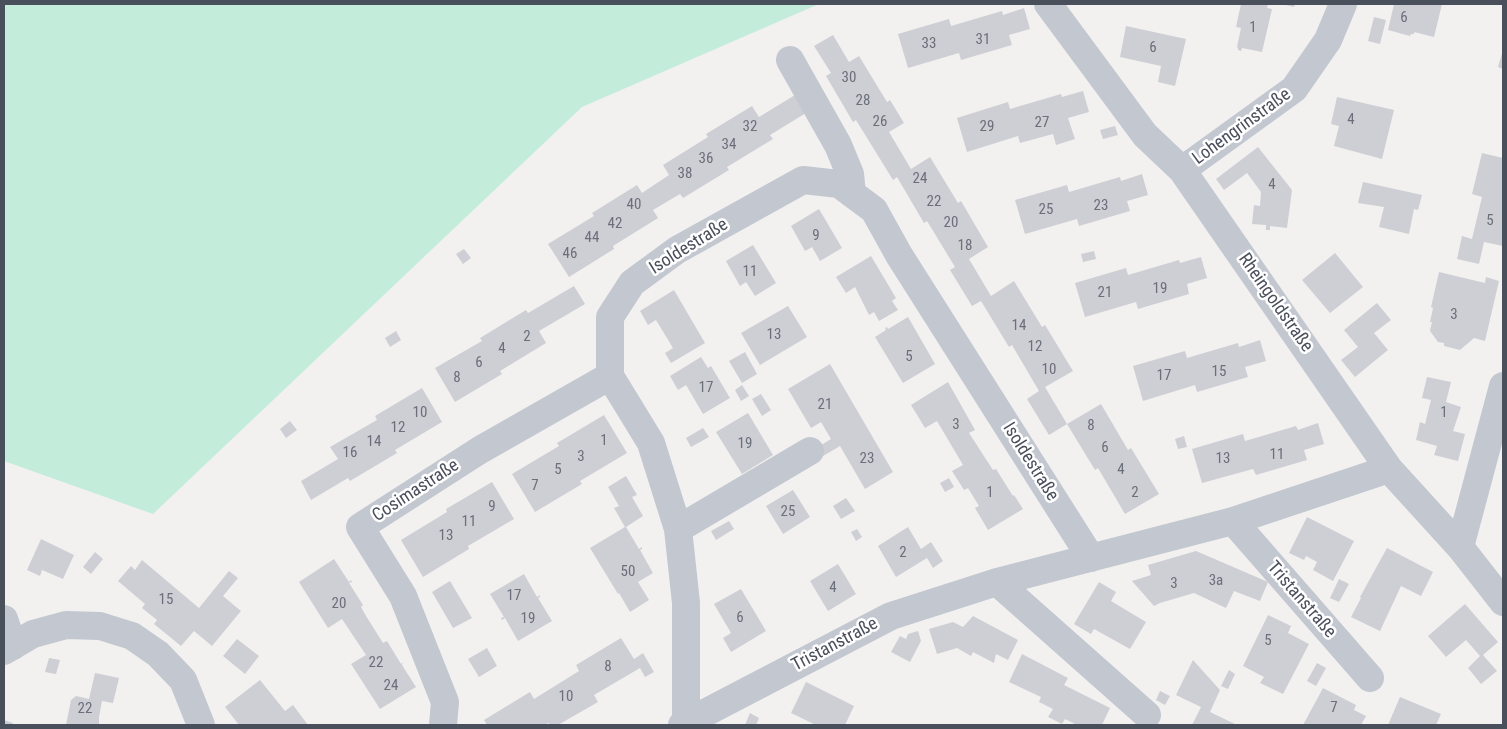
<!DOCTYPE html>
<html>
<head>
<meta charset="utf-8">
<style>
  body { margin:0 }
  #map { position:relative; width:1507px; height:729px; overflow:hidden; background:#f2f1f0; font-family:"Roboto Condensed",sans-serif }
  canvas { display:block }
  .frame { position:absolute; inset:0; border:5px solid #4a4f5c; pointer-events:none }
</style>
</head>
<body>
<div id="map">
<canvas width="1507" height="729"></canvas>
<div class="frame"></div>
</div>
<script>
const ctx = document.querySelector('canvas').getContext('2d');
ctx.lineJoin = 'round';
function fill(path, color) { ctx.fillStyle = color; ctx.fill(path, 'evenodd'); }
const shape = rows => new Path2D(rows.map(r => 'M' + r).join(''));
function trace(path, color, width, dash) { ctx.strokeStyle = color; ctx.lineWidth = width; ctx.lineCap = dash ? 'butt' : 'round'; ctx.setLineDash(dash || []); ctx.stroke(path); }
function drawText(font, color, halo, rows, align = 'center') {
  ctx.font = font + ' "Roboto Condensed",sans-serif'; ctx.lineWidth = 5; ctx.setLineDash([]); ctx.textBaseline = 'middle'; ctx.strokeStyle = halo; ctx.fillStyle = color; for (const [text, x, y, turn = 0] of rows) {
    ctx.save(); ctx.translate(x, y); ctx.rotate((+turn || 0) * Math.PI / 180); ctx.textAlign = isNaN(turn) ? turn : align; if (halo) ctx.strokeText(text, 0, 0); ctx.fillText(text, 0, 0); ctx.restore();
  }
}
fill(shape([
  [4,4,819,4,582,107,153,514,4,461]
]), '#c3ecdb');
fill(shape([
  [1241,4,1268,4,1267,8,1272,9,1262,52,1242,48,1241,51,1238,50,1238,48,1237,47,1241,28,1236,27],
  [1282,4,1295,4,1294,7],
  [1394,4,1442,4,1434,37,1414,32,1414,34,1411,34,1410,36,1388,30],
  [1024,8,1030,29,1009,35,1012,45,961,60,959,53,908,68,898,34,949,19,951,26,1002,11,1003,15],
  [1374,17,1386,20,1380,44,1368,41],
  [1126,26,1186,39,1175,86,1158,82,1161,66,1120,57],
  [833,35,849,62,859,56,887,102,890,100,904,123,889,132,911,169,930,157,958,203,961,201,988,247,969,259,991,296,1014,281,1042,327,1045,325,1073,371,1045,387,1067,424,1049,435,1027,399,1039,391,1012,345,1009,347,981,301,972,306,950,270,955,267,927,221,924,223,897,177,893,180,856,120,853,122,826,76,831,73,814,46],
  [1503,50,1503,69,1498,67],
  [1083,91,1089,112,1068,118,1075,139,1056,145,1053,134,1020,143,1018,136,967,152,957,118,1008,102,1010,109,1061,94,1062,97],
  [795,95,806,113,770,135,773,139,727,167,729,170,683,198,680,194,653,210,658,218,613,246,614,249,569,277,548,244,594,216,592,213,637,185,642,193,669,175,663,165,708,137,706,134,752,106,759,117],
  [1337,97,1394,110,1382,159,1334,146,1339,126,1331,124],
  [1115,126,1118,135,1103,139,1100,130],
  [1258,147,1292,190,1287,228,1270,226,1270,230,1266,230,1266,225,1252,224,1254,205,1260,206,1261,192,1247,173,1224,190,1216,179],
  [1482,153,1503,158,1503,246,1484,242,1479,264,1457,259,1462,236,1472,239,1482,197,1472,194],
  [1142,174,1148,195,1127,201,1130,211,1079,226,1077,219,1025,234,1015,200,1067,185,1069,192,1120,177,1121,181],
  [1363,182,1422,195,1418,210,1414,209,1409,234,1379,227,1384,207,1358,203],
  [819,209,842,248,820,261,812,247,805,251,791,226],
  [753,245,776,283,755,296,746,282,740,286,726,261],
  [464,249,471,258,463,264,456,254],
  [1094,251,1096,259,1083,262,1081,254],
  [1335,253,1363,287,1330,313,1302,280],
  [871,256,896,298,892,301,898,310,879,321,874,312,869,315,855,287,846,293,836,277],
  [1201,257,1207,278,1187,284,1189,294,1138,309,1136,302,1085,317,1075,283,1126,268,1128,275,1179,260,1180,263],
  [1439,272,1485,283,1486,277,1499,281,1485,341,1474,338,1460,350,1444,346,1444,343,1438,342,1430,331,1432,322,1430,322,1433,308,1431,307],
  [574,286,585,304,539,331,546,343,500,371,502,374,455,402,435,368,482,341,480,338,526,310,528,313],
  [674,290,705,343,671,363,665,353,673,348,656,320,648,325,640,311],
  [1377,303,1391,320,1374,333,1388,350,1355,377,1341,360,1358,347,1344,330],
  [788,306,807,337,760,365,741,333],
  [908,317,935,364,903,383,875,337,886,330,885,328,887,327,888,329],
  [396,331,401,340,390,347,385,338],
  [1260,340,1266,361,1245,367,1248,377,1197,392,1195,385,1143,401,1133,366,1185,351,1187,358,1238,343,1239,347],
  [745,352,757,374,742,383,729,361],
  [701,357,708,368,711,366,730,398,703,414,686,385,678,390,670,376],
  [830,364,893,472,865,489,840,446,818,459,813,450,831,439,821,422,811,428,788,389],
  [1427,377,1451,382,1446,402,1461,407,1453,431,1465,434,1458,461,1434,455,1437,446,1416,440,1420,422,1425,424,1431,400,1422,398],
  [948,382,975,430,969,433,993,470,996,469,1013,496,1014,495,1023,509,988,530,975,508,979,506,968,488,964,490,952,471,963,465,937,421,925,428,911,405],
  [742,385,749,396,741,401,735,390],
  [422,388,442,422,395,450,397,453,350,481,348,478,311,500,301,481,338,459,330,447,377,420,375,416],
  [761,394,771,410,762,416,752,399],
  [1101,404,1128,450,1131,448,1159,494,1125,514,1098,468,1095,470,1067,424],
  [748,413,773,455,742,474,716,432],
  [604,415,627,453,580,481,582,484,535,512,512,474,559,446,557,443],
  [290,421,297,430,286,438,280,429],
  [1318,423,1324,444,1304,450,1307,460,1256,475,1253,469,1202,483,1192,449,1243,434,1245,441,1296,426,1298,430],
  [703,428,709,437,691,447,686,438],
  [1184,436,1187,447,1178,449,1175,439],
  [626,476,637,495,632,497,643,516,626,527,639,549,642,547,642,549,640,550,653,573,638,582,649,600,630,612,619,593,618,594,590,548,625,527,614,508,619,506,608,487],
  [949,478,954,487,945,492,940,483],
  [492,482,514,519,468,546,469,549,423,577,401,540,447,512,446,509],
  [793,490,810,517,783,534,766,506],
  [846,498,855,511,841,519,833,506],
  [1307,517,1354,541,1333,581,1313,570,1317,562,1306,556,1304,560,1289,553],
  [729,521,734,529,716,540,711,531],
  [908,527,921,549,931,542,943,561,933,568,927,558,896,577,878,546],
  [857,529,862,537,856,541,851,532],
  [41,539,74,555,63,579,42,570,40,576,27,570],
  [1387,548,1433,572,1421,596,1401,586,1380,631,1351,617,1361,598,1360,597],
  [1196,551,1268,582,1260,601,1234,591,1226,608,1194,593,1160,603,1154,606,1132,581,1151,575,1148,565],
  [95,552,103,559,91,574,83,567],
  [334,559,349,582,351,580,352,582,349,583,363,605,361,607,366,616,383,643,387,641,401,664,403,662,402,665,416,687,380,709,351,664,366,655,342,619,328,628,299,582],
  [142,560,199,608,229,571,238,578,223,596,241,611,212,646,194,631,181,646,154,624,157,620,142,608,145,604,118,581,131,566,135,570],
  [838,564,856,594,828,611,810,581],
  [524,574,537,597,540,595,540,597,538,598,552,621,518,641,505,618,502,620,501,618,504,617,490,594],
  [1339,579,1349,584,1339,602,1330,598],
  [450,581,472,618,453,628,432,592],
  [1099,582,1116,592,1111,601,1146,622,1130,649,1094,629,1091,634,1074,624],
  [741,589,766,631,731,652,723,638,731,633,714,604],
  [1465,604,1498,642,1483,655,1497,671,1481,684,1468,668,1480,656,1466,640,1446,657,1428,636],
  [1268,615,1291,626,1288,633,1309,644,1283,694,1260,683,1264,677,1243,666],
  [973,616,1018,640,1008,660,996,654,994,663,973,652,971,656,957,648,937,654,929,629,953,622,963,627],
  [918,631,921,641,910,662,891,652,900,636,906,639,908,634],
  [621,638,634,659,643,653,654,672,645,677,640,668,594,695,598,702,558,725,550,725,548,723,544,725,487,725,484,720,530,692,534,699,579,671,576,665],
  [237,639,259,656,245,674,223,656],
  [487,648,497,666,479,677,468,659],
  [1022,654,1068,678,1064,685,1110,708,1102,725,1077,725,1065,719,1062,724,1048,717,1053,709,1039,702,1041,697,1009,682],
  [49,658,60,660,56,674,45,672],
  [1193,660,1220,690,1210,712,1237,725,1192,725,1201,707,1176,695],
  [1317,663,1326,668,1316,686,1307,681],
  [1229,670,1235,674,1228,689,1221,686],
  [95,673,119,678,113,703,102,701,99,717,99,725,66,725,71,700,76,696,89,699],
  [260,680,285,711,293,705,308,725,239,725,225,707],
  [806,682,854,706,845,725,816,725,791,713],
  [1323,688,1356,705,1354,710,1366,716,1361,725,1303,725],
  [1160,691,1170,696,1165,705,1156,700],
  [1400,697,1441,714,1436,725,1388,725],
  [750,713,759,718,756,725,745,725],
  [4,720,13,723,12,725,4,725]
]), '#ceced5');
trace(shape([
  [1048,4,1145,135,1182,170,1389,469,1460,547,1503,602],
  [790,60,838,145,850,174,852,194],
  [1182,170,1294,89,1328,40,1343,4],
  [1233,521,1370,678],
  [678,529,810,451],
  [1460,547,1503,386],
  [997,582,1147,715],
  [4,619,13,646],
  [4,651,33,634,66,625,100,626,132,636,158,654,183,680,201,725],
  [443,725,445,702,403,596,360,527,480,450,610,376],
  [682,725,891,616,997,582,1233,521,1389,469],
  [691,725,686,723,686,603,678,529,651,443,610,376,610,317,632,283,677,250,803,180,839,184,874,210,899,255,1091,558]
]), '#c2c7d0', 28);
drawText('15px', '#6b6f7a', null, [
  ["6",1404,18],
  ["1",1253,28],
  ["31",983,40],
  ["33",929,44],
  ["6",1153,48],
  ["30",849,78],
  ["28",863,101],
  ["4",1351,120],
  ["26",880,122],
  ["27",1042,123],
  ["32",750,127],
  ["29",987,127],
  ["34",729,145],
  ["36",706,159],
  ["38",685,174],
  ["24",920,179],
  ["4",1272,185],
  ["22",934,202],
  ["40",634,205],
  ["23",1101,206],
  ["25",1046,210],
  ["5",1490,221],
  ["20",951,223],
  ["42",615,224],
  ["9",816,236],
  ["44",592,238],
  ["18",965,246],
  ["46",570,254],
  ["11",750,272],
  ["19",1160,289],
  ["21",1105,293],
  ["3",1454,315],
  ["14",1019,326],
  ["13",774,335],
  ["2",527,337],
  ["12",1035,347],
  ["4",502,349],
  ["5",909,357],
  ["6",479,363],
  ["10",1049,370],
  ["15",1219,372],
  ["17",1164,376],
  ["8",457,378],
  ["17",706,388],
  ["21",825,405],
  ["10",420,413],
  ["1",1444,413],
  ["3",956,425],
  ["8",1091,426],
  ["12",398,428],
  ["1",604,441],
  ["14",374,442],
  ["19",745,444],
  ["6",1105,448],
  ["16",350,453],
  ["11",1277,455],
  ["3",581,457],
  ["23",867,459],
  ["13",1223,459],
  ["5",558,470],
  ["4",1121,470],
  ["7",535,486],
  ["1",990,493],
  ["2",1135,493],
  ["9",492,507],
  ["25",788,512],
  ["11",469,522],
  ["13",446,536],
  ["2",903,553],
  ["50",628,572],
  ["3a",1216,581],
  ["3",1174,584],
  ["4",833,588],
  ["17",514,596],
  ["15",166,600],
  ["20",339,604],
  ["6",740,618],
  ["19",528,619],
  ["5",1268,641],
  ["22",376,663],
  ["8",608,667],
  ["24",391,686],
  ["10",566,697],
  ["7",1334,708],
  ["22",85,709]
]);
drawText('18px', '#4a4f5c', '#fff', [
  ["Lohengrinstraße",1242,127,-36],
  ["Isoldestraße",689,247,-32],
  ["Rheingoldstraße",1275,303,55],
  ["Isoldestraße",1030,462,58],
  ["Cosimastraße",416,491,-33],
  ["Tristanstraße",1301,600,49],
  ["Tristanstraße",835,645,-28]
]);
</script>
</body>
</html>
